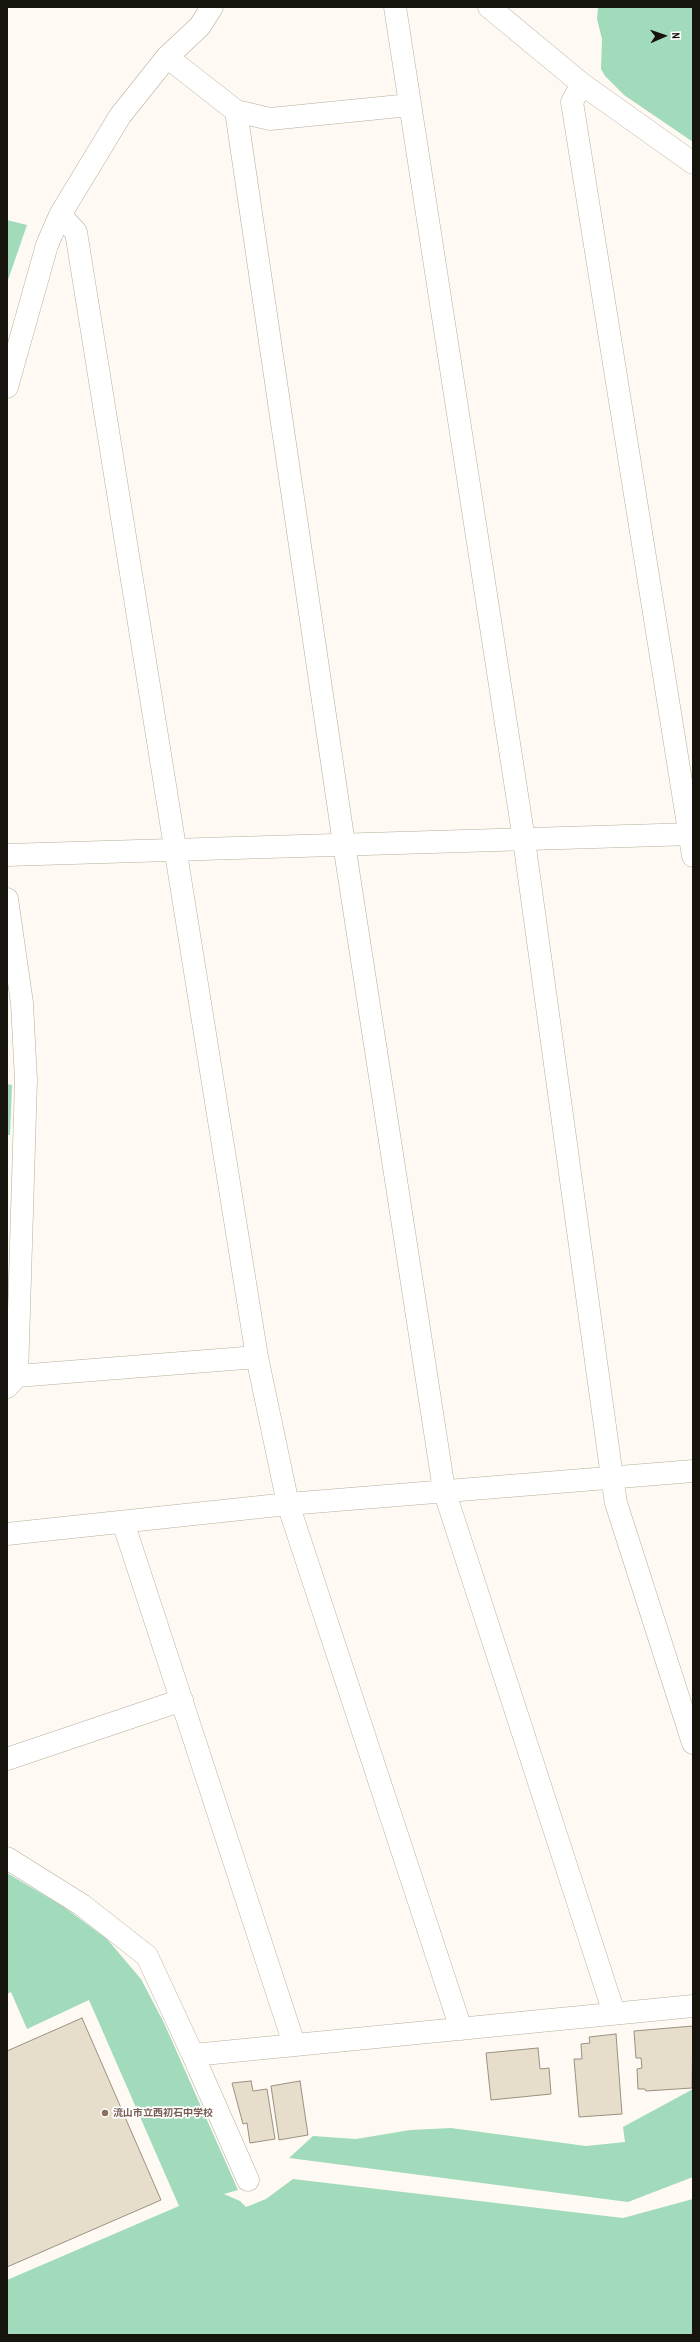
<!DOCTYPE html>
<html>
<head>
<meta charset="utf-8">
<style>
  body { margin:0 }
  #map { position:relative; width:700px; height:2342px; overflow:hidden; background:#fefaf3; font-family:"Archivo Narrow",sans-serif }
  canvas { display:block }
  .frame { position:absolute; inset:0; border:8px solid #17140e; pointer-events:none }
  .north { position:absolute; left:644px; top:16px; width:40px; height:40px; -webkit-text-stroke:3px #fff; paint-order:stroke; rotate:88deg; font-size:11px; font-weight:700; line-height:16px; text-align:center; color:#17140e }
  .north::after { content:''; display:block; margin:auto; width:14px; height:18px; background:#17140e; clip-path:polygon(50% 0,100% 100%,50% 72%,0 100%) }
</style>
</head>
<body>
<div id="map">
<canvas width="700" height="2342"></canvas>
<div class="frame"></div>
<div class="north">N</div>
</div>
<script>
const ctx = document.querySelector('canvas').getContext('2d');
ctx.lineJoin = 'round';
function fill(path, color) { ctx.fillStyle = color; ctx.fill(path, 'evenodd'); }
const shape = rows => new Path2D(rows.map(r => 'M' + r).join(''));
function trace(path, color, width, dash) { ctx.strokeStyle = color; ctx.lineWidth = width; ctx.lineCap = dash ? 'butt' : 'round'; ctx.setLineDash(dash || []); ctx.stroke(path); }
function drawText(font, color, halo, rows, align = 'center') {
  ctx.font = font + ' "Archivo Narrow","Noto Sans JP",sans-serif'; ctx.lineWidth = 3.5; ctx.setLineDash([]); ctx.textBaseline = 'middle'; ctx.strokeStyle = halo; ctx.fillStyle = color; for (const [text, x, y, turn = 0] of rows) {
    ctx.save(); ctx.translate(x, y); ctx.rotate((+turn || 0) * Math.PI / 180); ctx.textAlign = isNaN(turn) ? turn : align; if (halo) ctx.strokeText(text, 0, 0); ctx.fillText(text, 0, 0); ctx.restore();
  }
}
fill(shape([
  [598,7,693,7,693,142,624,95,605,76,601,69,602,39,597,19],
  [7,220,27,225,7,283],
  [7,1084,12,1085,10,1135,7,1135],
  [7,1873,64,1907,107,1939,141,1979,164,2023,238,2190,224,2194,240,2201,246,2207,266,2199,293,2179,623,2218,693,2199,693,2335,7,2335,7,2280,179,2206,89,2000,27,2029,11,1992,7,1994],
  [693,2089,693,2177,628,2202,289,2158,313,2136,356,2139,410,2130,451,2128,586,2146,625,2142,623,2127]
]), '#a2dbbb');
const building = shape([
  [82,2018,161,2200,7,2267,7,2051,82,2018],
  [693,2026,692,2088,646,2091,645,2089,638,2089,637,2069,642,2068,641,2058,636,2058,634,2031,693,2026],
  [616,2034,622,2114,579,2117,574,2059,582,2059,581,2044,590,2043,589,2037,616,2034],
  [538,2048,540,2069,549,2068,551,2094,491,2100,486,2053,538,2048],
  [251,2081,253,2091,267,2089,275,2139,250,2143,247,2123,243,2124,232,2083,251,2081],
  [300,2081,308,2135,279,2140,271,2086,300,2081]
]);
fill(building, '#e6ddcb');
trace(building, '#999180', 1);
const street = shape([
  [395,7,524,840,612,1477,616,1503,693,1743],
  [489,7,582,84,693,163],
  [167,57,236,111,344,844,444,1490,614,2013],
  [582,84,572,102,693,856],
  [236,111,270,119,410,105],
  [60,215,76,232,257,1357,288,1504,461,2029],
  [7,387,47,245,60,215,120,116,167,57,200,26,212,7],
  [7,899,22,1003,26,1080,17,1376,7,1387],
  [17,1376,257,1357],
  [123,1522,294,2044],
  [7,1534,288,1504,693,1471],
  [7,1759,182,1700],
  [7,1858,82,1905,147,1956,193,2055,693,2006],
  [193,2055,248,2180]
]);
const secondary = shape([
  [7,855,693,834]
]);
trace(street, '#b6ae9d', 23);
trace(secondary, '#b6ae9d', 23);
trace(street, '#fff', 22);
trace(secondary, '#fff', 22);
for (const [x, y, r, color] of [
  [105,2113,4,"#8d6e63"]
]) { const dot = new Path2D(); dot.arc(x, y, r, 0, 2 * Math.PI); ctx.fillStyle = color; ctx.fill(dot); trace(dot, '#fff', 1.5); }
drawText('bold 10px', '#785e54', '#fff', [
  ["流山市立西初石中学校",113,2113]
], 'left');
</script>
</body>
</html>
